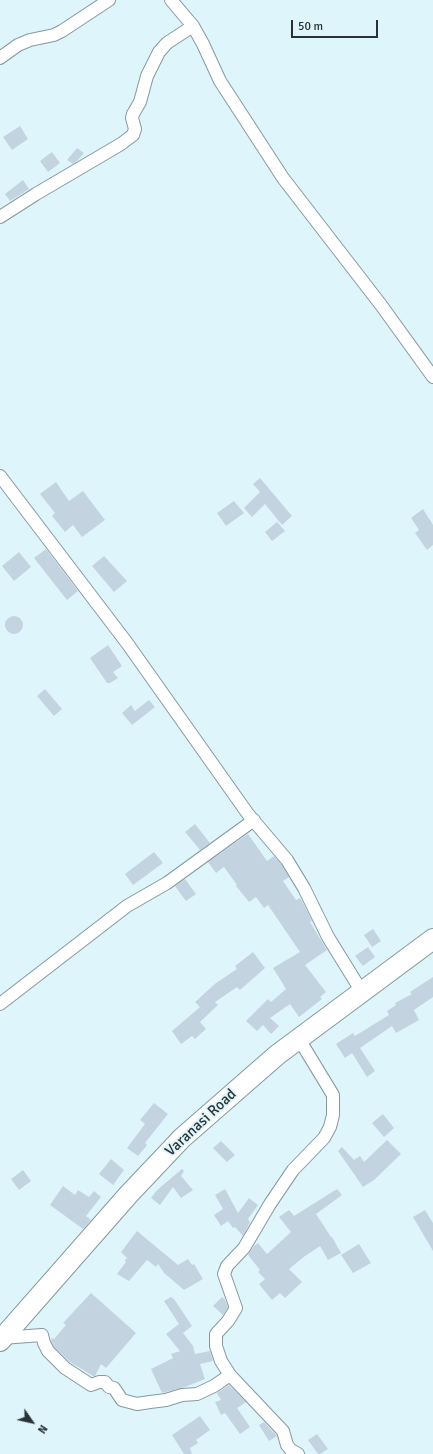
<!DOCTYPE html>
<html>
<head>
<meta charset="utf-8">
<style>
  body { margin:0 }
  #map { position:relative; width:433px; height:1454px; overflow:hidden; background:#dff5fc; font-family:Signika,sans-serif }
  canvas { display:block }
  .north { position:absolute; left:12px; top:1402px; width:40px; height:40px; -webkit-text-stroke:3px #dff5fc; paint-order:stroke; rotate:124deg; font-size:11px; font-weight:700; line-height:16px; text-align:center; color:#2a3235 }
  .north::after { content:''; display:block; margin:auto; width:14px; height:18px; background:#2a3235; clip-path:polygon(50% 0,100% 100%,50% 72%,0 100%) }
  .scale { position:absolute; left:291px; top:20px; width:87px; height:18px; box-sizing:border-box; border:2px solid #2a3235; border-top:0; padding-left:5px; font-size:12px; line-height:14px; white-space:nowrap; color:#2a3235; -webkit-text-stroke:3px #dff5fc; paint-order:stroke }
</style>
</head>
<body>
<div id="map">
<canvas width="433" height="1454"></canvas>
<div class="north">N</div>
<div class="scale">50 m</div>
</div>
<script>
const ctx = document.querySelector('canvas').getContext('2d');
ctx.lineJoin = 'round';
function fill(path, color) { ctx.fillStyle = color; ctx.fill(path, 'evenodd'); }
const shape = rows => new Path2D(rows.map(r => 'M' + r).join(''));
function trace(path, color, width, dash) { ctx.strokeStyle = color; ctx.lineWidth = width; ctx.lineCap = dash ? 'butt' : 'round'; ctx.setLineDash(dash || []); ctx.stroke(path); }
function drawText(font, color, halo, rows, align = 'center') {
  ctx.font = font + ' Signika,sans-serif'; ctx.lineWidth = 4; ctx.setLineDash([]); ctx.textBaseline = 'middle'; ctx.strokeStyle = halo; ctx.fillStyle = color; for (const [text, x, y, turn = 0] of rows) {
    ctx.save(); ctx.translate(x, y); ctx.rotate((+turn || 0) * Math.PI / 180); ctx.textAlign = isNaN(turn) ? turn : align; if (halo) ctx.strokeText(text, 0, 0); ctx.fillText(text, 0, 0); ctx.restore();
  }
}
fill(shape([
  [20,126,28,139,12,150,3,137],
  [77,148,84,153,78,160,73,164,67,160],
  [52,152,60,163,48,172,40,161],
  [23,180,29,189,10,201,5,194],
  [260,478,292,516,282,525,265,504,252,517,244,508,260,492,253,484],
  [56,482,69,501,83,491,105,520,82,537,73,525,65,532,52,516,55,513,40,494],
  [234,501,244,513,226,526,217,513],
  [423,509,433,525,433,545,427,550,415,533,419,530,411,518],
  [277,522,285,531,272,541,265,532],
  [46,549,78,591,67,600,34,558],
  [19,552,31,567,14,581,2,566],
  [104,556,127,581,114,592,92,566],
  '5 625a9 9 0 1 1 18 0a9 9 0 1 1-18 0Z',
  [108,645,122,666,113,672,118,678,110,683,107,683,90,658],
  [45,689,62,709,54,716,37,696],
  [149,700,155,707,132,725,122,713,131,705,135,711],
  [195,824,210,843,200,850,185,832],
  [248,834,267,861,274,856,281,864,289,877,283,881,296,900,300,898,302,901,312,921,310,922,327,950,305,965,326,992,320,997,322,999,299,1017,290,1004,270,1018,279,1026,271,1034,263,1025,257,1031,246,1021,268,999,271,1002,286,989,273,968,300,952,268,905,264,908,256,897,249,902,236,886,237,885,224,867,216,873,208,862],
  [154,852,163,863,133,885,125,874],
  [185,879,196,894,186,901,175,886],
  [373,929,381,941,372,947,364,935],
  [368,947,375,957,363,966,355,956],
  [253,952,265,968,240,990,237,987,215,1002,218,1005,200,1022,206,1029,195,1039,192,1036,181,1044,172,1031,200,1007,195,1002,216,983,237,969,235,966],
  [433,977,433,997,414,1010,419,1020,396,1033,392,1026,360,1048,375,1071,367,1077,352,1053,345,1058,336,1044,353,1033,355,1036,389,1015,387,1011,396,1005,395,1003,412,994,410,992],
  [154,1103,168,1114,145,1143,147,1145,138,1156,127,1148,145,1124,140,1120],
  [383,1114,394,1128,384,1137,372,1123],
  [387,1140,401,1154,374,1180,363,1187,338,1151,342,1147,354,1160,360,1156,364,1162],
  [221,1141,235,1155,227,1162,213,1148],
  [111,1159,124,1170,113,1185,99,1174],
  [182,1169,184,1171,181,1176,193,1190,181,1198,173,1187,160,1205,151,1198,157,1190],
  [23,1170,31,1181,19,1190,11,1179],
  [63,1186,75,1195,78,1190,89,1197,94,1191,101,1197,86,1216,91,1220,83,1229,50,1205],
  [225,1189,238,1213,249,1198,258,1205,248,1219,250,1222,243,1236,235,1227,233,1228,228,1221,221,1226,214,1215,223,1209,215,1195],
  [337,1189,342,1195,316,1214,331,1237,332,1237,341,1253,328,1260,320,1246,305,1256,289,1269,302,1282,285,1298,280,1293,272,1300,259,1284,265,1279,258,1272,260,1270,248,1255,254,1246,258,1243,267,1254,291,1232,279,1217,289,1210,294,1216],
  [425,1210,433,1223,433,1251,413,1217],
  [137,1231,178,1265,188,1259,192,1265,194,1264,203,1279,184,1290,164,1273,158,1264,156,1267,147,1260,129,1281,117,1274,126,1262,125,1260,127,1258,121,1252],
  [359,1244,371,1263,353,1273,341,1255],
  [91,1293,136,1333,106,1368,101,1364,95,1376,93,1376,70,1362,54,1347,51,1340,52,1338,54,1339,66,1325,63,1323],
  [171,1297,174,1299,192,1326,183,1333,193,1346,195,1354,210,1351,213,1361,200,1364,205,1379,185,1387,162,1393,151,1369,173,1358,171,1354,180,1351,166,1334,179,1324,164,1301],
  [222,1297,225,1300,228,1307,223,1315,213,1306],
  [229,1385,246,1402,237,1408,250,1427,240,1434,225,1413,221,1415,215,1402,221,1400,217,1393],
  [200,1416,210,1430,196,1440,198,1443,190,1448,192,1454,184,1454,172,1435],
  [264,1422,277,1436,269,1441,259,1425],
  [317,1434,328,1449,320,1454,318,1454,308,1440]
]), '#c3d4e0');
const minor = shape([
  [171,0,193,26,203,44,220,81,283,178,381,305,433,377],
  [0,58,18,45,30,40,54,35,62,31,109,0],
  [0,217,36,194,121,144,133,135,135,129,132,118,133,114,140,102,147,76,159,52,167,43,193,26],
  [0,476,127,643,248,814,287,860,304,888,328,937,362,992],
  [0,1004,127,906,167,883,254,820],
  [2,1338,42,1335,44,1343,48,1351,65,1368,91,1385,99,1382,105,1382,109,1387,114,1388,122,1400,137,1404,150,1402,166,1400,182,1395,197,1394,214,1386,230,1375],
  [298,1454,291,1450,287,1445,283,1431,230,1375,221,1361,216,1346,216,1334,228,1321,236,1308,224,1274,227,1266,244,1248,270,1204,293,1170,324,1138,330,1127,333,1115,333,1095,299,1039]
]);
const trunk = shape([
  [0,1341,129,1194,182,1138,277,1055,433,939]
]);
trace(minor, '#8599a0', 14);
trace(trunk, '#8599a0', 22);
trace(minor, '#fff', 12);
trace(trunk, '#fff', 20);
drawText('15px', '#2a3235', '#dff5fc', [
  ["Varanasi Road",201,1123,-43]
]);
</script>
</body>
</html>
